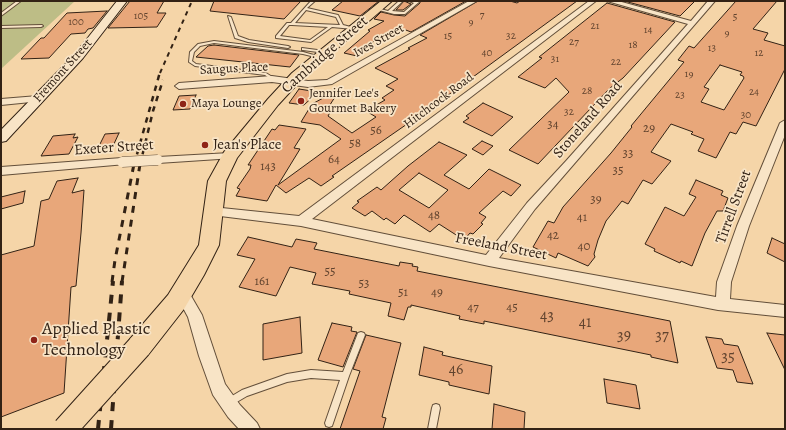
<!DOCTYPE html>
<html>
<head>
<meta charset="utf-8">
<style>
  body { margin:0 }
  #map { position:relative; width:786px; height:430px; overflow:hidden; background:#f5d5a8; font-family:Alegreya,serif }
  canvas { display:block }
  .frame { position:absolute; inset:0; border:2px solid #322215; pointer-events:none }
</style>
</head>
<body>
<div id="map">
<canvas width="786" height="430"></canvas>
<div class="frame"></div>
</div>
<script>
const ctx = document.querySelector('canvas').getContext('2d');
ctx.lineJoin = 'round';
function fill(path, color) { ctx.fillStyle = color; ctx.fill(path, 'evenodd'); }
const shape = rows => new Path2D(rows.map(r => 'M' + r).join(''));
function trace(path, color, width, dash) { ctx.strokeStyle = color; ctx.lineWidth = width; ctx.lineCap = dash ? 'butt' : 'round'; ctx.setLineDash(dash || []); ctx.stroke(path); }
function drawText(font, color, halo, rows, align = 'center') {
  ctx.font = font + ' Alegreya,serif'; ctx.lineWidth = 3.5; ctx.setLineDash([]); ctx.textBaseline = 'middle'; ctx.strokeStyle = halo; ctx.fillStyle = color; for (const [text, x, y, turn = 0] of rows) {
    ctx.save(); ctx.translate(x, y); ctx.rotate((+turn || 0) * Math.PI / 180); ctx.textAlign = isNaN(turn) ? turn : align; if (halo) ctx.strokeText(text, 0, 0); ctx.fillText(text, 0, 0); ctx.restore();
  }
}
fill(shape([
  [1,1,75,1,1,69]
]), '#bdbd86');
const building = shape([
  [130,1,164,1,157,13,166,13,157,27,108,28,130,1],
  [214,1,301,1,284,19,210,11,214,1],
  [343,1,379,1,360,16,332,10,343,1],
  [404,1,411,4,403,10,396,10,404,1],
  [420,1,466,1,411,32,398,27,389,33,381,35,357,56,344,53,370,31,368,30,384,21,374,19,381,12,394,15,405,16,420,3,420,1],
  [478,1,510,1,517,3,520,1,577,1,436,104,332,176,334,177,321,186,309,178,286,193,276,185,267,201,236,196,240,189,237,188,250,169,251,165,248,165,272,129,275,130,279,125,306,129,294,148,300,149,278,185,341,139,320,125,301,122,312,104,340,89,328,108,332,109,328,116,352,133,376,117,366,111,385,100,382,98,394,90,386,86,398,79,375,68,410,49,408,48,427,38,420,35,478,1],
  [624,1,695,1,680,16,624,1],
  [736,1,777,1,753,29,768,33,764,40,785,46,785,69,756,126,743,122,736,134,730,132,716,158,698,151,704,139,691,134,693,132,671,124,651,152,671,161,652,184,643,180,628,204,622,201,606,221,598,240,594,254,595,257,588,266,558,253,556,258,533,247,548,221,554,223,563,207,611,153,632,127,631,126,684,62,678,60,689,46,694,48,736,1],
  [720,65,742,72,740,75,743,76,744,78,724,110,701,102,709,89,704,87,720,65],
  [607,3,675,22,623,78,610,88,538,164,509,150,569,92,556,78,545,88,518,77,542,58,539,57,607,3],
  [107,11,93,28,88,29,85,33,71,34,49,58,21,59,41,38,44,38,67,13,107,11],
  [214,45,299,55,290,67,196,57,208,46,214,45],
  [299,89,318,92,304,105,289,103,299,89],
  [196,95,190,109,173,110,179,96,196,95],
  [483,103,513,117,492,136,463,122,469,118,466,116,483,103],
  [119,133,113,146,98,148,105,134,119,133],
  [75,134,73,138,78,137,69,154,41,156,53,136,75,134],
  [482,141,493,146,483,155,472,149,482,141],
  [439,142,467,155,444,175,469,189,489,169,521,185,511,196,503,191,479,213,486,217,481,223,483,224,473,234,470,233,464,240,439,224,430,232,404,215,395,224,386,218,384,220,372,211,365,216,352,208,359,202,357,201,377,187,381,190,408,166,439,142],
  [419,173,448,190,429,208,399,190,419,173],
  [78,178,72,193,84,190,81,233,76,286,71,287,64,393,1,417,1,255,34,246,41,201,49,199,57,181,78,178],
  [696,180,723,191,721,195,728,198,723,211,717,211,705,233,692,266,681,261,680,263,654,251,655,249,645,244,665,207,684,216,696,197,689,194,696,180],
  [25,191,23,203,1,209,1,197,25,191],
  [248,237,292,247,296,239,317,243,314,249,399,266,400,262,413,264,412,266,418,267,417,271,670,321,678,363,651,357,651,355,484,321,484,324,459,319,460,316,411,305,411,307,408,307,404,320,388,316,391,303,349,294,350,291,312,284,316,273,290,267,276,296,239,287,255,259,237,255,248,237],
  [772,238,785,244,785,262,767,253,772,238],
  [300,317,302,353,263,360,263,324,300,317],
  [332,323,352,327,351,331,357,332,343,367,318,360,332,323],
  [767,333,785,335,785,370,767,333],
  [366,335,401,343,382,417,386,418,383,429,340,429,360,371,353,369,366,335],
  [706,337,722,339,724,344,738,346,753,384,737,382,733,370,717,368,706,337],
  [424,347,443,352,442,355,492,366,489,394,449,385,449,382,419,375,424,347],
  [604,379,636,385,640,409,607,403,604,379],
  [494,404,525,412,524,429,492,429,494,404]
]);
fill(building, '#e8a77a');
trace(building, '#322215', 1);
const lane = shape([
  [17,1,21,1,1,16,1,13,17,1],
  [311,1,315,1,307,8,338,15,343,25,355,28,353,29,332,27,311,42,276,38,276,36,287,23,291,23,311,1],
  [306,10,336,17,340,25,295,23,306,10],
  [289,25,292,25,328,27,310,40,280,36,289,25],
  [399,1,403,1,392,11,404,12,414,3,409,1,417,1,419,2,405,14,394,14,375,9,377,8,388,11,399,1],
  [228,16,231,17,238,36,249,40,288,46,290,47,288,48,248,42,235,38,228,16],
  [42,25,43,26,41,27,1,28,1,26,42,25],
  [214,41,303,52,321,57,319,58,303,54,214,43,200,46,194,52,192,61,196,64,266,73,274,78,274,80,272,80,265,75,195,66,189,62,190,52,198,44,214,41],
  [302,48,325,51,327,52,325,53,303,50,302,50,302,48],
  [361,332,364,333,365,335,349,376,332,426,329,427,326,426,325,423,340,380,311,378,287,382,247,396,230,406,227,405,226,402,227,399,242,390,287,374,311,370,343,372,358,333,361,332],
  [436,404,439,405,440,408,436,429,428,429,432,408,433,405,436,404]
]);
const street = shape([
  [469,1,477,1,332,84,308,87,272,82,179,89,175,86,179,83,272,76,308,81,327,80,469,1],
  [589,1,596,1,312,219,486,255,527,203,566,161,688,24,607,1,618,1,691,21,708,1,715,1,535,209,499,258,716,297,717,282,737,226,780,123,785,120,785,135,749,226,731,282,730,299,785,305,785,317,718,310,489,266,301,226,212,215,208,214,206,211,208,208,212,207,299,216,589,1],
  [38,96,41,97,41,101,1,105,1,99,38,96],
  [230,153,235,156,234,158,158,163,153,160,158,157,230,153],
  [122,158,127,162,126,164,1,175,1,167,122,158],
  [182,287,187,289,202,315,225,384,240,405,257,423,260,429,239,429,228,417,213,395,199,356,188,317,175,293,177,289,182,287]
]);
const secondary = shape([
  [117,1,127,1,83,58,6,141,1,142,1,130,75,54,117,1]
]);
const primary = shape([
  [381,1,392,1,302,79,278,105,237,158,226,181,219,245,204,275,184,309,148,355,139,358,130,355,127,347,130,339,168,295,199,245,208,181,224,152,268,99,292,73,381,1]
]);
trace(lane, '#634f3a', 2);
trace(street, '#634f3a', 2);
trace(secondary, '#322215', 2);
trace(primary, '#322215', 2);
fill(lane, '#f8e4c6');
fill(street, '#f8e4c6');
fill(secondary, '#f8e4c6');
fill(primary, '#f5d5a8');
trace(shape([
  [160,73,192,1]
]), '#322215', 2, [4.5, 4.5]);
trace(shape([
  [134,165,160,72],
  [140,165,153,111,163,80]
]), '#322215', 2.5, [5.5, 5.5]);
trace(shape([
  [112,282,115,260,134,164],
  [122,282,140,164]
]), '#322215', 3, [7, 7]);
trace(shape([
  [98,429,113,281],
  [111,429,122,281]
]), '#322215', 4, [9, 9]);
const streetBridge = shape([
  [122,162,158,160]
]);
const primaryBridge = shape([
  [65,429,139,347]
]);
trace(streetBridge, '#634f3a', 11, []);
trace(primaryBridge, '#322215', 26, []);
trace(streetBridge, '#f8e4c6', 10);
trace(primaryBridge, '#f5d5a8', 24);
for (const [x, y, r, color] of [
  [301,101,4,"#8f2418"],
  [183,104,4,"#8f2418"],
  [205,145,4,"#8f2418"],
  [34,340,4,"#8f2418"]
]) { const dot = new Path2D(); dot.arc(x, y, r, 0, 2 * Math.PI); ctx.fillStyle = color; ctx.fill(dot); trace(dot, '#f8e4c6', 1.5); }
drawText('11px', '#60432e', null, [
  ["7",482,15],
  ["105",141,16],
  ["5",735,17],
  ["100",76,22],
  ["9",471,22],
  ["21",595,26],
  ["14",648,30],
  ["9",727,33],
  ["15",448,36],
  ["32",511,36],
  ["27",574,42],
  ["18",633,45],
  ["13",712,48],
  ["40",487,53],
  ["12",759,53],
  ["31",555,59],
  ["22",616,62],
  ["19",689,74],
  ["28",587,91],
  ["24",754,92],
  ["23",680,95],
  ["32",569,112],
  ["30",746,115]
]);
drawText('13px', '#322215', '#f8e4c6', [
  ["Ives Street",379,41,-29],
  ["Saugus Place",234,69,-3],
  ["Fremont Street",63,71,-48],
  ["Hitchcock Road",439,101,-37]
]);
drawText('13px', '#322215', '#f8e4c6', [
  ["Jennifer Lee's",309,94],
  ["Gourmet Bakery",309,109],
  ["Maya Lounge",191,104]
], 'left');
drawText('13px', '#60432e', null, [
  ["34",553,125],
  ["29",649,129],
  ["56",376,131],
  ["58",355,144],
  ["33",628,154],
  ["64",334,160],
  ["143",268,167],
  ["35",618,171],
  ["39",596,200],
  ["48",434,216],
  ["41",582,218],
  ["42",553,236],
  ["40",584,247],
  ["55",330,272],
  ["161",262,282],
  ["53",364,284],
  ["51",403,293],
  ["49",437,293],
  ["47",473,308],
  ["45",512,308]
]);
drawText('15px', '#322215', '#f8e4c6', [
  ["Cambridge Street",325,55,-41],
  ["Stoneland Road",588,120,-49],
  ["Exeter Street",114,148,-4],
  ["Tirrell Street",734,207,-70],
  ["Freeland Street",501,247,11]
]);
drawText('15px', '#322215', '#f8e4c6', [
  ["Jean's Place",213,145]
], 'left');
drawText('16px', '#60432e', null, [
  ["43",547,316],
  ["41",585,323],
  ["39",624,336],
  ["37",662,336],
  ["35",728,357],
  ["46",456,370]
]);
drawText('18px', '#322215', '#f8e4c6', [
  ["Applied Plastic",42,330],
  ["Technology",42,351]
], 'left');
</script>
</body>
</html>
